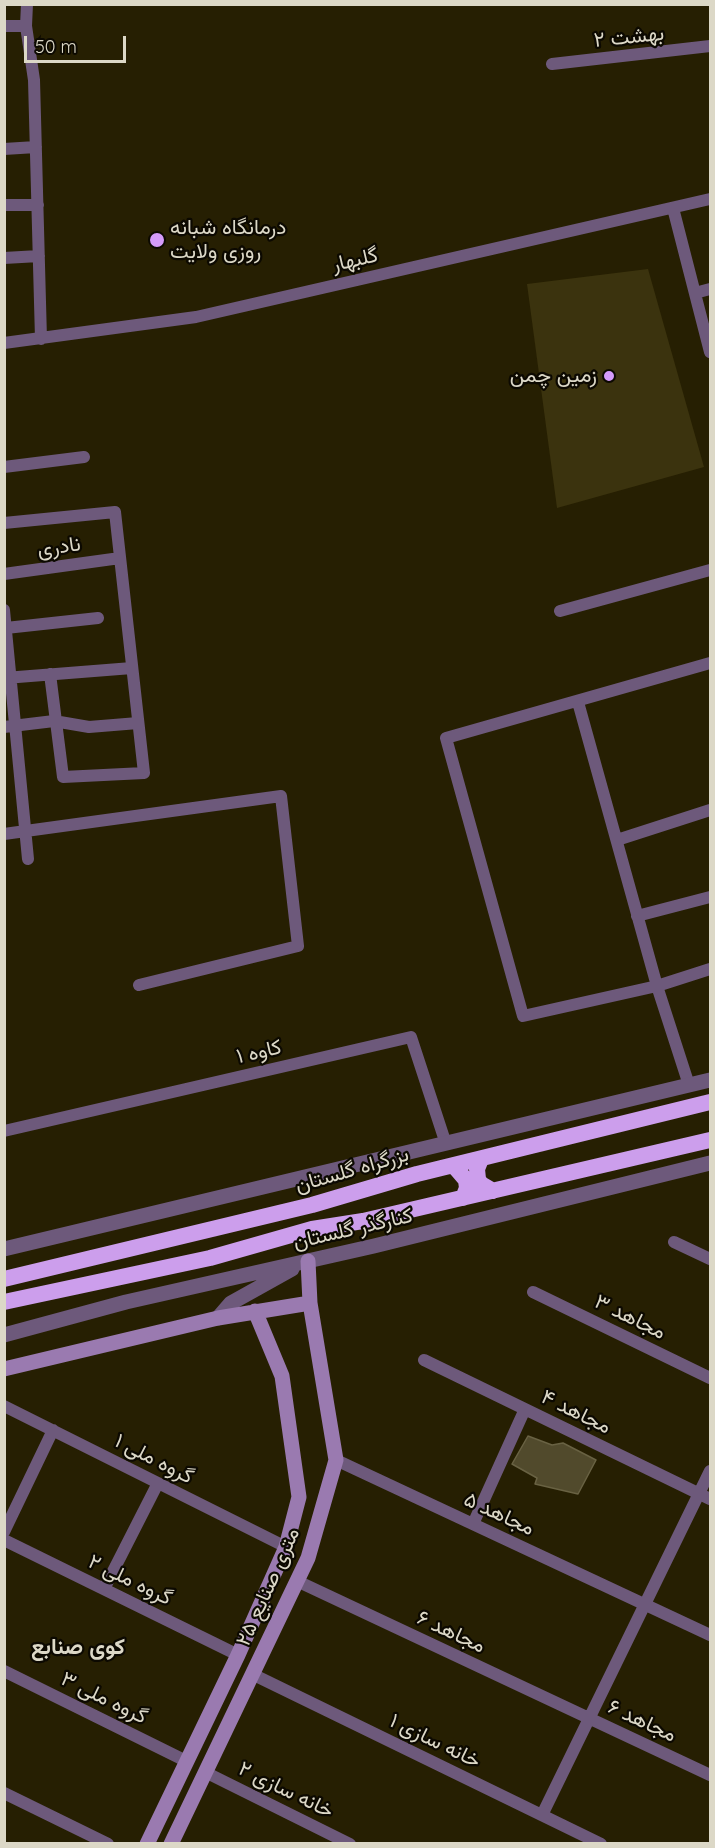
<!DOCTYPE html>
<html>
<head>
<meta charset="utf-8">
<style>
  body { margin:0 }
  #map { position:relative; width:715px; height:1848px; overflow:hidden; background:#261f02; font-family:Quicksand,sans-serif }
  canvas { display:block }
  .frame { position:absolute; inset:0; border:6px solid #dcd8c7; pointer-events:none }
  .scale { position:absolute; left:24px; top:36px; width:102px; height:27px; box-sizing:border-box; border:3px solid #dcd8c7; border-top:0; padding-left:8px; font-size:18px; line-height:21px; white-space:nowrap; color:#dcd8c7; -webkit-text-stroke:4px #0c0901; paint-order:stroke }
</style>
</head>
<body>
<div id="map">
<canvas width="715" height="1848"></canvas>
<div class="frame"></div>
<div class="scale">50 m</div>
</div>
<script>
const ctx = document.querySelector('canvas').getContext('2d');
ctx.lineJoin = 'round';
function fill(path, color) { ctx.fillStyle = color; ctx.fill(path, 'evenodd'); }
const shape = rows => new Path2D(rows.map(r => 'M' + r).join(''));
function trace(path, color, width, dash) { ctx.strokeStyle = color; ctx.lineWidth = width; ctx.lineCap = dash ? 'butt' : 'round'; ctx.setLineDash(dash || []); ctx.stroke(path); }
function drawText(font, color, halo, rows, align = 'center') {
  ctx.font = font + ' Quicksand,Vazirmatn,sans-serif'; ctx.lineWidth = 4.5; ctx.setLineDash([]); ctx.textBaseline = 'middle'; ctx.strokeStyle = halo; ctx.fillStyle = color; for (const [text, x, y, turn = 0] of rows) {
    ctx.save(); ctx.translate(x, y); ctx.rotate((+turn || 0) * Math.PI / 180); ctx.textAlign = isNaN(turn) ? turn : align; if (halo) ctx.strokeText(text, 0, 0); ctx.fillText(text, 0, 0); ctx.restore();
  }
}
fill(shape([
  [648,269,704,467,557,508,527,284]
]), '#3b330e');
const building = shape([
  [528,1436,552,1445,563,1443,596,1460,578,1494,535,1484,537,1478,512,1464,528,1436]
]);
fill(building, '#514a2c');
trace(building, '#696243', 1.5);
trace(shape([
  [27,4,26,26,34,80,41,339],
  [4,26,26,26],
  [552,64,710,46],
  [4,149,36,147],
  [4,205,38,205],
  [673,208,710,352],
  [4,258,39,256],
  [695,293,710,289],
  [4,343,196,317,710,199],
  [4,467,84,457],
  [4,523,115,512,144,773,63,777,50,674],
  [4,574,120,558],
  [4,610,28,859],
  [560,611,710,570],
  [6,628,98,618],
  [710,663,446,738,523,1016,657,986,710,969],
  [5,678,132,668],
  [578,702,657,986,689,1085],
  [4,727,54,721,89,727,138,723],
  [4,834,281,796,298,946,139,985],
  [617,840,710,810],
  [637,916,710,897],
  [4,1131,411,1037,446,1144],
  [674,1242,710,1259],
  [533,1292,710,1378],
  [424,1360,710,1499],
  [4,1406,286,1547],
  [336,1460,710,1635],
  [473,1524,525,1409],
  [4,1532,53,1430],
  [4,1540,238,1655],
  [297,1581,710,1775],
  [104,1589,158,1483],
  [4,1671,186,1761],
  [252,1674,601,1844],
  [205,1772,350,1844],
  [4,1793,108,1844],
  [542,1815,710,1471]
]), '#6d597b', 12);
trace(shape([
  [4,1249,710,1080],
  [218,1318,231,1303,292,1269],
  [4,1335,126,1302,374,1246,710,1163]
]), '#6d597b', 15);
trace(shape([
  [4,1369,218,1318,310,1303],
  [147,1844,238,1655,286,1547,299,1497,282,1376,255,1311],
  [171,1844,308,1558,336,1460,310,1303,308,1261]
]), '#9a7ab0', 15);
trace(shape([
  [481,1159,477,1169,478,1179,481,1184,493,1191],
  [454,1166,466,1180,467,1188,463,1198],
  [4,1279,312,1205,417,1174,710,1102],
  [4,1302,210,1258,312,1229,363,1221,710,1140]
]), '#cc9eec', 16);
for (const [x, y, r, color] of [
  [157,240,8,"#d59bfa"],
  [609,376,6,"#d59bfa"]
]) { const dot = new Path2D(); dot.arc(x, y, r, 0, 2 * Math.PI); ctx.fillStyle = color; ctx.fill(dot); trace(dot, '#0c0901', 2); }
drawText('21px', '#dcd8c7', '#0c0901', [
  ["بهشت ۲",629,37,-6],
  ["گلبهار",355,260,-13],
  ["نادری",59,547,-8],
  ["کاوه ۱",259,1052,-13],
  ["بزرگراه گلستان",352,1170,-16],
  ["کنارگذر گلستان",353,1229,-13],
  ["مجاهد ۳",630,1317,26],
  ["مجاهد ۴",576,1412,26],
  ["گروه ملی ۱",154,1459,27],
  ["۵ مجاهد",499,1514,25],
  ["گروه ملی ۲",130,1580,26],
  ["۲۵ متری صنایع",268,1587,-66],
  ["۶ مجاهد",451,1632,25],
  ["گروه ملی ۳",104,1698,26],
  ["مجاهد ۶",642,1721,25],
  ["خانه سازی ۱",435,1741,26],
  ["خانه سازی ۲",286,1790,26]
]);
drawText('21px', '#dcd8c7', '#0c0901', [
  ["درمانگاه شبانه",170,228],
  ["روزی ولایت",170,252],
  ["زمین چمن",597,376,"right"]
], 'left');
drawText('bold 22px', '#dcd8c7', '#0c0901', [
  ["کوی صنابع",78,1647]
]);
</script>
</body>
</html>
